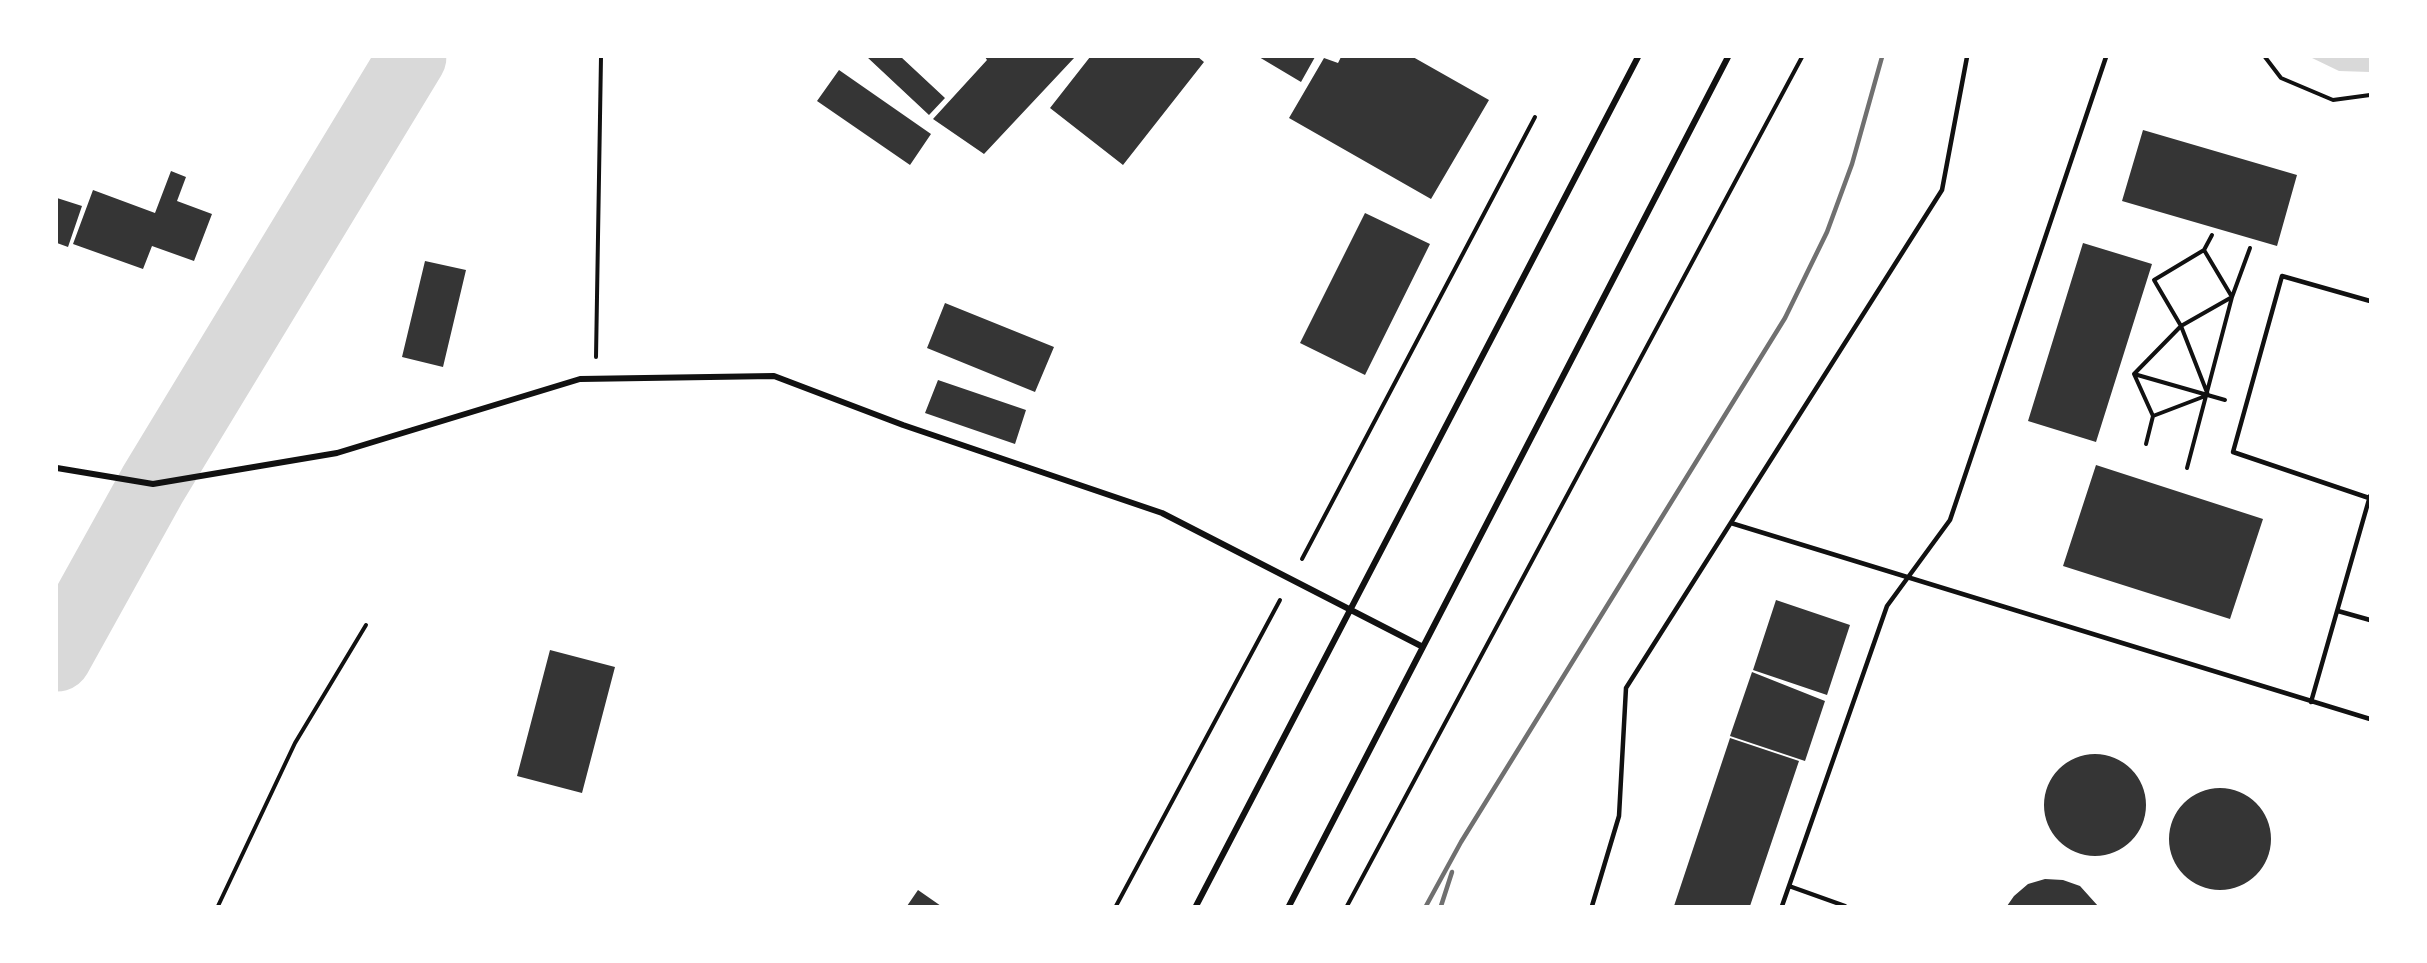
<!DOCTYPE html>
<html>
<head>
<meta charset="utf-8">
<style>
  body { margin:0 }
  #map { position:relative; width:2427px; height:963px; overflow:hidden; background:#fff; font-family:"Exo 2",sans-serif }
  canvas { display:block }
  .frame { position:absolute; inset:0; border:58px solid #fff; pointer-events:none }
</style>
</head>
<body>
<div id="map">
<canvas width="2427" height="963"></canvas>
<div class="frame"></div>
</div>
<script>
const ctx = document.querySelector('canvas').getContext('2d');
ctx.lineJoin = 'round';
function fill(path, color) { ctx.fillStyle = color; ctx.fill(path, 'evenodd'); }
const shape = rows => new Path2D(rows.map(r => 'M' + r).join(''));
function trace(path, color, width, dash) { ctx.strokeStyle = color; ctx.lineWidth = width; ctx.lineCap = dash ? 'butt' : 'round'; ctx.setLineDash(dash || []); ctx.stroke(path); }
fill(shape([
  [2310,57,2370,57,2370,72,2339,71]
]), '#d9d9d9');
trace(shape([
  [57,657,153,484,412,57]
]), '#d9d9d9', 69);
fill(shape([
  [867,57,901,57,945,98,929,115],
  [985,57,1075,57,984,154,933,119,987,60],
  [1090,57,1198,57,1204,62,1123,165,1050,108],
  [1259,57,1315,57,1301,82],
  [1341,57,1413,57,1489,100,1431,199,1289,118,1324,58,1338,63],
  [839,70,931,134,910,165,817,101],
  [2143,130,2297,175,2277,246,2122,201],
  [171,171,186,177,177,201,212,214,194,261,152,246,143,269,73,244,93,190,155,213],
  [57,198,82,206,68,247,57,243],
  [1365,213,1430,244,1365,375,1300,343],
  [2083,243,2152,264,2096,442,2028,421],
  [425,261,466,270,443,367,402,357],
  [945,303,1054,347,1035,392,927,348],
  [938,380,1026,410,1015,444,925,413],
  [2096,465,2263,519,2230,619,2063,566],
  [1776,600,1850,625,1827,695,1753,670],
  [550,650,615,667,582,793,517,776],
  [1752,672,1825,701,1805,761,1730,736],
  [1730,738,1799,761,1750,906,1674,906],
  '2044 805a51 51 0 1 1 102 0a51 51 0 1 1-102 0Z',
  '2169 839a51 51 0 1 1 102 0a51 51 0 1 1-102 0Z',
  [2045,879,2063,880,2080,886,2098,906,2007,906,2014,896,2028,884],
  [918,890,941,906,907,906]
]), '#353535');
trace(shape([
  [2265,57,2281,78,2333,100,2370,95],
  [2204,250,2232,297,2181,326,2154,280,2204,250],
  [2204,250,2212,235],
  [2181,326,2208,395,2153,416,2134,374,2181,326],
  [596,357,601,57],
  [2134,374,2225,400],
  [2146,444,2153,416],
  [2187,468,2232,297,2250,248],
  [1302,559,1535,117],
  [218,906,295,743,366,625],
  [1116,906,1280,600],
  [1347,906,1802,57]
]), '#111', 4);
trace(shape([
  [2369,498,2233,452,2282,276,2370,301],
  [1731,523,2370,719],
  [2338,611,2370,620],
  [2311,702,2370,496],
  [1789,886,1845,906],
  [1592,906,1619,816,1626,688,1942,190,1967,57],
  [1782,906,1887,606,1950,520,2106,57]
]), '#111', 4.5);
trace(shape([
  [57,468,153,484,337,453,580,379,774,376,903,425,1162,513,1423,647],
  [1196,906,1638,57],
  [1289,906,1728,57]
]), '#111', 6);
trace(shape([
  [1426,906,1461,842,1785,318,1827,232,1852,164,1882,57],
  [1441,906,1452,872]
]), '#707070', 4.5);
</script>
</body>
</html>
